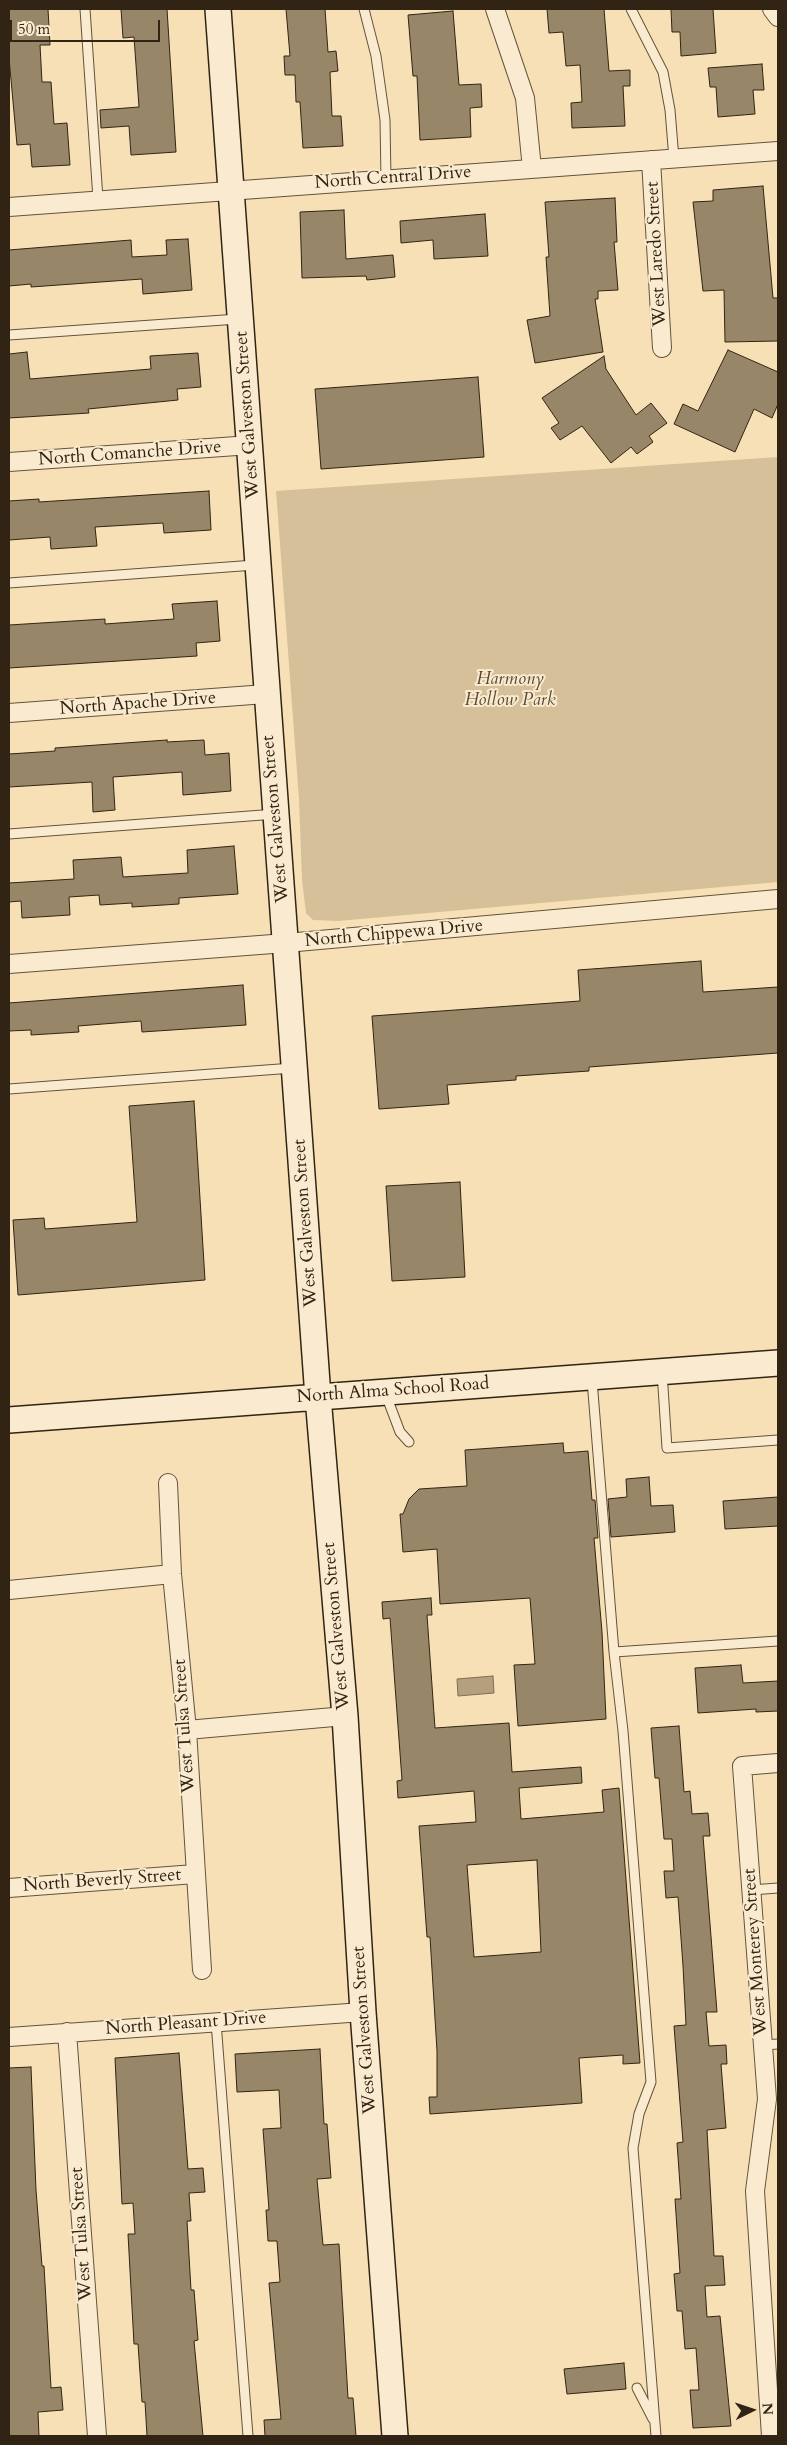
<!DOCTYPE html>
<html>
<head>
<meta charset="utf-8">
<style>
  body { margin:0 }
  #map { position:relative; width:787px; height:2445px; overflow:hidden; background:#f8e0b6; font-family:Cardo,serif }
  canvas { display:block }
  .frame { position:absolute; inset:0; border:10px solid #312414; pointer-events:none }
  .north { position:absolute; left:727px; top:2385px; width:50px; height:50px; -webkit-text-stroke:4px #faebd0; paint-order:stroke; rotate:86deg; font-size:14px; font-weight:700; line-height:20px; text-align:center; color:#312414 }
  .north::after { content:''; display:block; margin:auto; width:18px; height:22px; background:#312414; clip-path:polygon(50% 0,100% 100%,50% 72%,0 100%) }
  .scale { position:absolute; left:10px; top:20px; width:150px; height:22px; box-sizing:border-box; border:2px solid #312414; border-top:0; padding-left:6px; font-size:15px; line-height:18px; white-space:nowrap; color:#312414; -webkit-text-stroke:4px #faebd0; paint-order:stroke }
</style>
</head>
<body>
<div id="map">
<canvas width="787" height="2445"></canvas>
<div class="frame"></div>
<div class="north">N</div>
<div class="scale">50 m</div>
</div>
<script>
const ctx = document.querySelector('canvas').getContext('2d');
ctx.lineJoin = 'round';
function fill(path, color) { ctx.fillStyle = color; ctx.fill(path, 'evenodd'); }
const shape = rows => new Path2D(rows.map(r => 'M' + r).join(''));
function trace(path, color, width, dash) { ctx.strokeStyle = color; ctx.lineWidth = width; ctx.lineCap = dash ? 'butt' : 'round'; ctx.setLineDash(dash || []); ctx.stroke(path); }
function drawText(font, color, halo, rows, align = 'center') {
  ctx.font = font + ' Cardo,serif'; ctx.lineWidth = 4; ctx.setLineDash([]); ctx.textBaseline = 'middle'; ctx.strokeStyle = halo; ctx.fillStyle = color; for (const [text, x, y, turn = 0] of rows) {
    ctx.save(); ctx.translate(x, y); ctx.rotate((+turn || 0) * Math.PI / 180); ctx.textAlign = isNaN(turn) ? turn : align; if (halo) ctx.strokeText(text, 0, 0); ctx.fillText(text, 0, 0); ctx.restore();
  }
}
fill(shape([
  [778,457,778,882,338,921,313,920,306,913,302,880,299,799,276,491]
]), '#d6c09a');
const water = shape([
  [493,1676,494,1693,458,1696,457,1679,493,1676]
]);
fill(water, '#b4a07f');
trace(water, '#806e54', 1);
const building = shape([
  [9,9,48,9,50,45,40,45,42,82,51,82,54,124,67,123,70,165,32,167,30,144,17,145,9,58,9,9],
  [121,9,167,9,176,152,131,155,129,126,101,128,100,110,139,107,134,37,123,38,121,9],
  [286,9,325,9,328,52,336,51,338,71,330,72,332,116,341,116,343,146,303,148,300,102,296,102,295,75,285,75,284,56,290,56,286,9],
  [547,9,604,9,609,71,630,70,630,86,623,86,625,126,572,128,571,103,582,102,580,65,566,66,563,32,549,33,547,9],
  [671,9,713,9,716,53,681,56,680,32,672,32,671,9],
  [453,11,459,85,481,84,482,107,470,108,471,137,420,140,417,76,413,76,408,15,453,11],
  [762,64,764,90,753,90,755,114,718,117,716,87,710,87,708,68,762,64],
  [763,186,773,298,778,298,778,341,725,342,724,290,703,291,693,202,713,201,713,190,763,186],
  [615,198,617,242,614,242,618,290,598,291,598,299,595,299,603,352,535,363,527,320,550,316,546,257,549,257,545,202,615,198],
  [344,210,346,259,393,255,395,277,367,280,366,276,302,278,300,212,344,210],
  [485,214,488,256,434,259,433,240,401,243,400,221,485,214],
  [188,239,192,290,143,294,142,279,31,287,31,284,9,286,9,250,131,240,132,257,167,255,166,240,188,239],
  [728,350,778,372,778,404,772,418,754,409,735,452,674,424,683,404,698,411,728,350],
  [27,352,30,379,151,369,150,356,198,353,201,387,177,389,178,400,88,409,89,413,9,418,9,354,27,352],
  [604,356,606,369,636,415,651,403,667,423,649,436,653,442,637,454,631,447,611,463,582,426,560,440,551,428,559,423,542,398,604,356],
  [478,377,484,457,321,469,315,389,478,377],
  [209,491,211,530,164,533,163,523,95,527,97,546,51,549,50,537,9,540,9,501,39,499,39,502,209,491],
  [217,601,220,641,196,643,197,656,9,668,9,625,105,619,105,624,174,619,172,604,217,601],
  [167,740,167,742,204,740,205,755,229,753,231,791,183,795,182,772,113,777,115,810,93,812,92,782,9,787,9,754,55,751,55,748,167,740],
  [234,846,238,894,179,898,179,904,132,907,132,903,100,905,99,895,69,897,70,915,22,918,21,901,9,902,9,883,74,879,73,860,121,857,123,877,188,873,187,850,234,846],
  [701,961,703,992,778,987,778,1053,589,1067,589,1071,516,1076,516,1080,447,1085,449,1104,379,1109,372,1016,580,1001,578,970,701,961],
  [243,985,246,1025,142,1032,141,1021,78,1026,79,1032,31,1035,31,1030,9,1031,9,1003,243,985],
  [194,1101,205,1280,18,1295,13,1220,44,1218,45,1229,137,1222,129,1106,194,1101],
  [460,1182,465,1277,392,1281,386,1186,460,1182],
  [563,1443,564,1453,588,1451,592,1500,595,1500,598,1538,594,1538,602,1632,606,1719,518,1726,514,1665,535,1664,530,1598,440,1604,437,1549,403,1552,400,1514,403,1514,409,1499,419,1489,467,1486,465,1450,563,1443],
  [649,1477,651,1506,673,1505,675,1532,611,1537,608,1499,627,1497,626,1479,649,1477],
  [778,1497,778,1526,725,1529,723,1501,778,1497],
  [431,1598,432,1615,427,1615,435,1728,509,1723,512,1772,581,1767,582,1783,519,1788,521,1819,604,1812,602,1790,619,1788,640,2063,623,2064,623,2055,579,2058,582,2103,430,2114,429,2097,437,2097,437,2051,430,1937,427,1937,419,1826,476,1822,474,1791,398,1798,397,1781,402,1780,390,1618,383,1619,382,1602,431,1598],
  [537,1860,541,1952,474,1957,467,1865,537,1860],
  [741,1665,743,1683,778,1681,778,1711,756,1712,756,1709,698,1713,695,1668,741,1665],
  [679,1726,684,1792,690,1791,692,1814,708,1813,710,1836,703,1836,717,2012,706,2012,709,2046,726,2045,727,2064,721,2064,726,2128,707,2130,714,2256,723,2256,725,2285,705,2286,707,2317,720,2316,731,2426,693,2428,690,2390,699,2390,696,2348,685,2349,682,2311,677,2311,674,2274,680,2273,675,2199,681,2199,677,2143,683,2142,674,2026,686,2025,683,1966,678,1897,666,1898,664,1871,674,1871,672,1839,664,1839,659,1778,655,1778,651,1728,679,1726],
  [320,2049,324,2124,327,2124,331,2178,317,2179,323,2245,339,2244,348,2398,353,2398,356,2436,265,2436,264,2420,281,2419,269,2283,280,2282,277,2241,268,2241,266,2210,269,2210,263,2129,281,2128,279,2090,237,2092,235,2054,320,2049],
  [179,2053,188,2169,203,2168,205,2192,189,2193,191,2221,187,2221,191,2290,194,2290,198,2340,194,2341,203,2436,147,2436,145,2402,142,2402,138,2344,134,2344,128,2234,135,2234,133,2203,122,2204,115,2058,179,2053],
  [31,2067,36,2190,42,2266,44,2266,51,2388,61,2387,63,2410,38,2412,39,2436,9,2436,9,2068,31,2067],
  [624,2363,626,2389,567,2394,564,2369,624,2363]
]);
fill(building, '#988668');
trace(building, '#312414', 1);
const lane = shape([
  [85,9,98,199],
  [364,9,376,56,385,120,386,179],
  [631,9,663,72,670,110,674,159],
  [9,335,238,319],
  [9,583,255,565],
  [9,834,276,814],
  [9,1089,293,1068],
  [662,1372,667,1448,778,1440],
  [592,1380,614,1652],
  [386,1395,400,1432,409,1442],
  [751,1890,778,1888],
  [216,2022,248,2436],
  [763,2045,778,2044],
  [637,2388,653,2419],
  [656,2436,633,2148,639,2114,651,2082,623,1731,614,1652,778,1641]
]);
const street = shape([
  [495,9,525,98,532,169],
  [772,9,778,17],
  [651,160,662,348],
  [9,207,778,151],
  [9,462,251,445],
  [9,713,266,694],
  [9,964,286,943,778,899],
  [168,1483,172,1574,187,1730,202,1970],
  [9,1590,172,1574],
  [187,1730,345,1716],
  [9,1888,195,1874],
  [67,2032,97,2436],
  [9,2037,363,2012],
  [771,2436,755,2191,767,2099,742,1766,778,1763]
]);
const secondary = shape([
  [218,9,318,1397,345,1716,363,2012,395,2436],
  [9,1420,778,1363]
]);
trace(lane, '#63533c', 11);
trace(street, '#63533c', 20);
trace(secondary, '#312414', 28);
trace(lane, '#faebd0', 9);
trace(street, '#faebd0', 18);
trace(secondary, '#faebd0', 25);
drawText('18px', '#312414', '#faebd0', [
  ["North Central Drive",393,178,-4],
  ["West Laredo Street",657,254,-93],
  ["West Galveston Street",248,415,-94],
  ["North Comanche Drive",130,454,-4],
  ["North Apache Drive",138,704,-4],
  ["West Galveston Street",276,819,-95],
  ["North Chippewa Drive",394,934,-5],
  ["West Galveston Street",306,1223,-94],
  ["North Alma School Road",393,1391,-4],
  ["West Galveston Street",337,1626,-95],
  ["West Tulsa Street",185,1726,-94],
  ["North Beverly Street",102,1881,-4],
  ["West Monterey Street",756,1952,-94],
  ["North Pleasant Drive",186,2024,-4],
  ["West Galveston Street",365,2030,-94],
  ["West Tulsa Street",82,2234,-94]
]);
drawText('italic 18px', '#5a4b36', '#faebd0', [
  ["Harmony",510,680],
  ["Hollow Park",510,701]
]);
</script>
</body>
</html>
